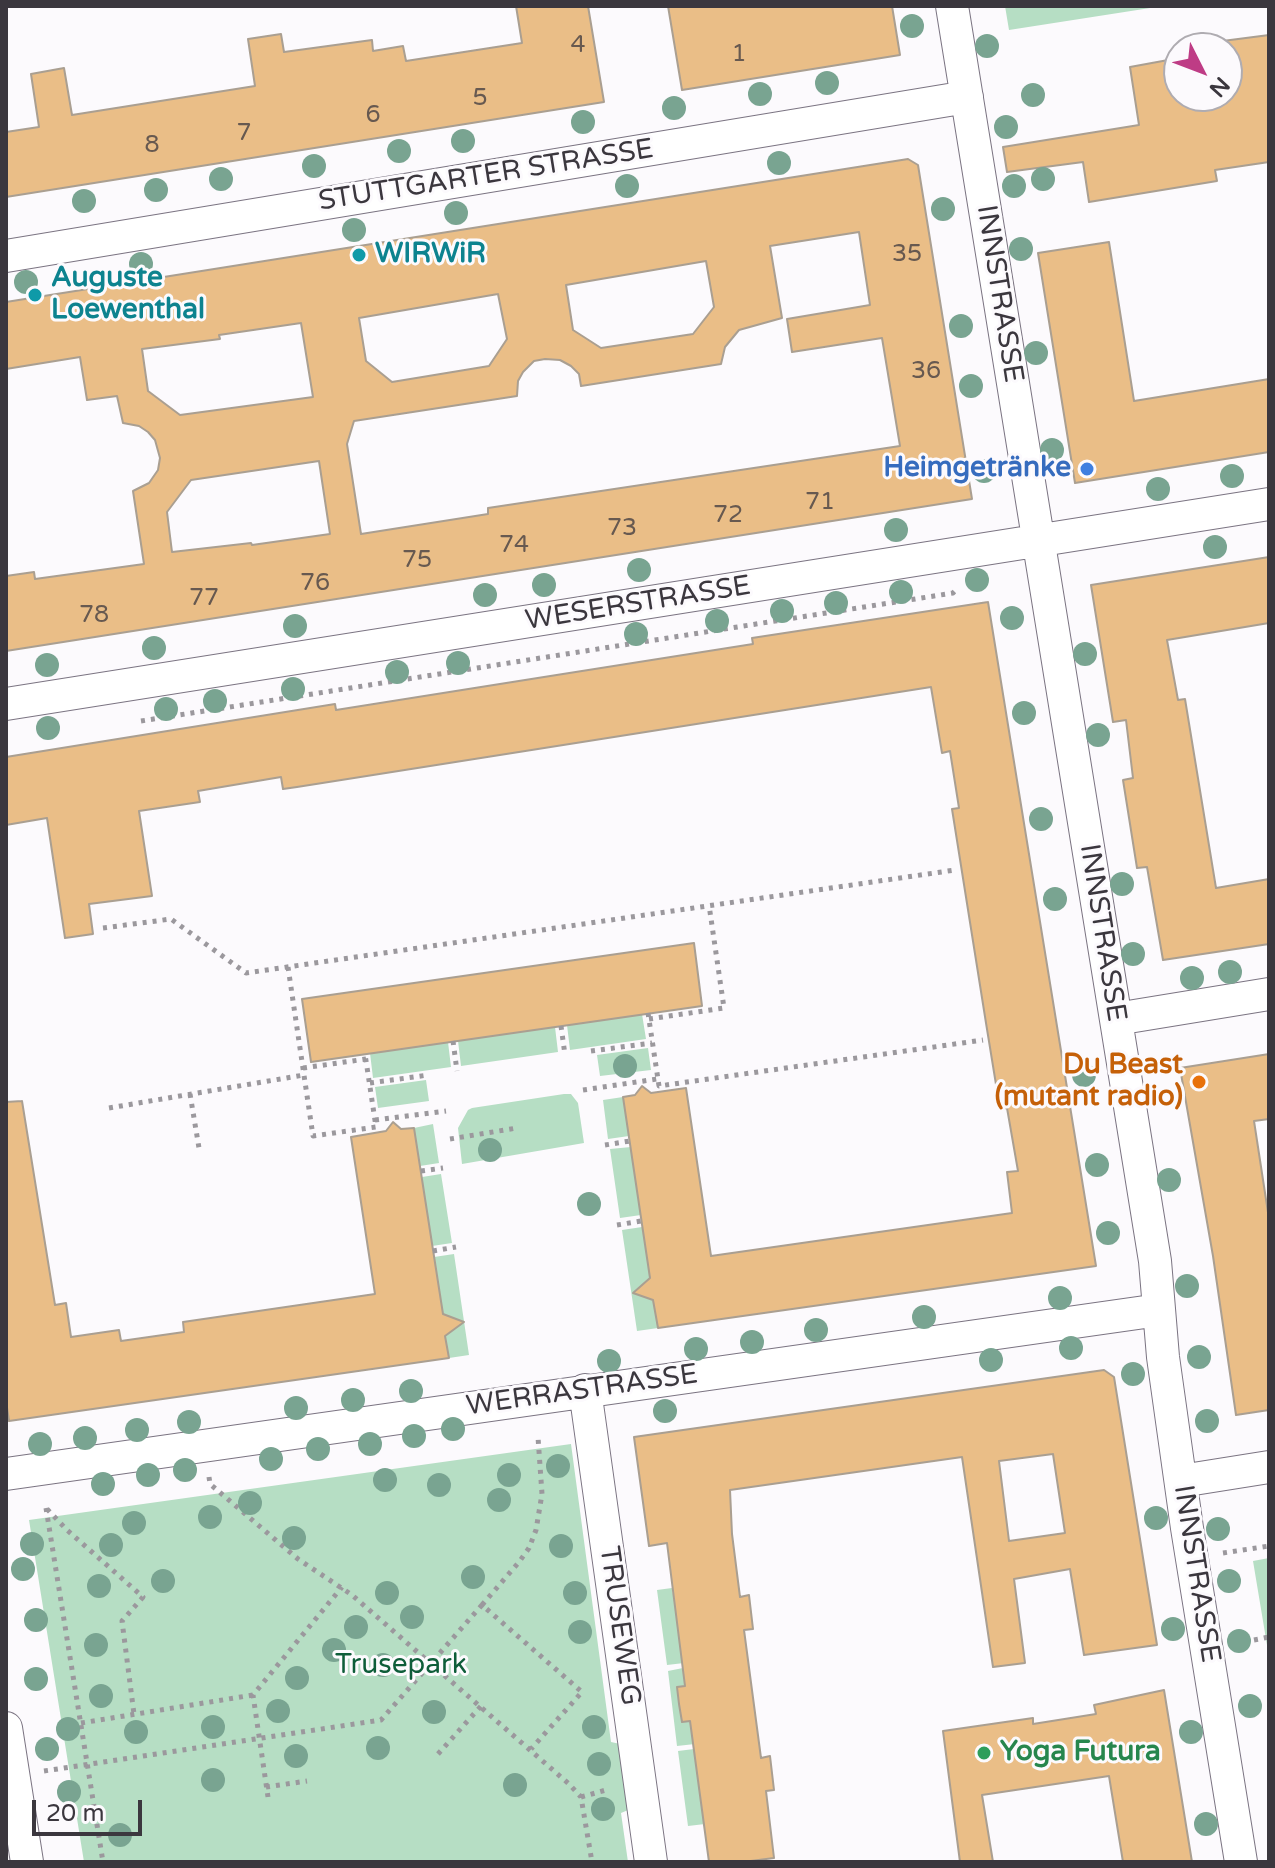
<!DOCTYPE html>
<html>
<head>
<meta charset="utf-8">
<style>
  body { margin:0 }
  #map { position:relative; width:1275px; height:1868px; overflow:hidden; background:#fcfafd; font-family:"Varela Round",sans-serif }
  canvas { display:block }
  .frame { position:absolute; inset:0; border:8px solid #3b373e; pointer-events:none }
  .north { position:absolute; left:1163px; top:32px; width:80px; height:80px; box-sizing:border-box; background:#fcfafd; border:2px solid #afacb1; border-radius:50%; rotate:132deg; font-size:22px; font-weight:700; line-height:32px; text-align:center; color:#3b373e }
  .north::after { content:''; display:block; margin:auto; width:28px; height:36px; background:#be3c85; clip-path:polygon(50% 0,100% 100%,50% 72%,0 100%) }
  .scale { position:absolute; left:32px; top:1800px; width:110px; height:36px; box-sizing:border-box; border:4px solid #3b373e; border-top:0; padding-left:10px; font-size:24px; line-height:28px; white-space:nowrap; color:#3b373e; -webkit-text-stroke:6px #fcfafd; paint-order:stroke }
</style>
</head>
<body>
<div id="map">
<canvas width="1275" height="1868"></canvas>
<div class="frame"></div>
<div class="north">N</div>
<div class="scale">20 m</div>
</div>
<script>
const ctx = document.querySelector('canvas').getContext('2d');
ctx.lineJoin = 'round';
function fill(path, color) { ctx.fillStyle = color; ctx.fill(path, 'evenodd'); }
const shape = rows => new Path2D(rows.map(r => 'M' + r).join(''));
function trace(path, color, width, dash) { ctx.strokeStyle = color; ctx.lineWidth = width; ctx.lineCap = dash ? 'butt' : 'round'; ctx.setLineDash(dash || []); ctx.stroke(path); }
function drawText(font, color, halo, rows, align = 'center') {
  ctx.font = font + ' "Varela Round",sans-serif'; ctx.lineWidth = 6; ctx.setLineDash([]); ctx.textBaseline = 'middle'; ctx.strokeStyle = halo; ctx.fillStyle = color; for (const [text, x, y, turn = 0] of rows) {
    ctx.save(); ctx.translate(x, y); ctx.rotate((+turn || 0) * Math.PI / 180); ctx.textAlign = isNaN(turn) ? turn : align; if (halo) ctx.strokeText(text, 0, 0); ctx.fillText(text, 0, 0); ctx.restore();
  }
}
fill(shape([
  [1005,6,1163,6,1009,30],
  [642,1014,646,1039,570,1050,567,1025],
  [555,1027,558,1052,461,1066,458,1041],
  [448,1042,451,1067,373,1078,370,1053],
  [648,1048,651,1070,600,1076,597,1055],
  [426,1080,429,1101,378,1108,375,1087],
  [564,1094,571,1094,578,1103,584,1143,462,1164,458,1128,468,1110,472,1108],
  [623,1097,629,1136,608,1139,603,1100],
  [433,1124,439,1163,420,1166,414,1128],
  [631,1147,641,1215,620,1218,610,1149],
  [441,1174,452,1243,432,1246,422,1177],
  [642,1227,650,1278,642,1285,644,1297,653,1300,658,1328,637,1331,622,1230],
  [454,1254,469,1355,449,1358,445,1336,453,1330,452,1317,442,1314,434,1257],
  [571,1444,611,1742,625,1745,633,1808,621,1813,628,1862,84,1862,29,1520],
  [1269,1558,1269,1657,1253,1561],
  [672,1588,684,1663,667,1665,657,1590],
  [683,1668,685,1686,677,1687,682,1721,690,1721,695,1744,677,1746,668,1671],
  [694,1749,705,1824,688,1826,678,1751]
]), '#b6dec4');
const building = shape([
  [516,6,588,6,604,102,6,197,6,132,39,127,31,74,64,68,72,115,255,86,248,39,281,34,284,52,372,40,373,51,403,46,406,61,522,43,516,6],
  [668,6,892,6,900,55,682,90,668,6],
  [1269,35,1269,162,1215,170,1217,181,1089,202,1083,162,1007,172,1003,147,1139,125,1130,67,1179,58,1179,96,1227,96,1227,48,1184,46,1269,35],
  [908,159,918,165,972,499,6,651,6,576,34,572,35,579,144,564,133,491,149,483,158,470,160,458,155,440,148,432,139,426,123,423,117,396,87,400,80,357,6,369,6,302,908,159],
  [859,232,870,305,787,319,792,352,882,338,900,446,488,508,488,514,361,534,347,444,354,421,517,396,518,381,523,372,534,361,545,359,560,360,571,366,579,374,581,386,721,364,725,347,739,330,782,318,770,246,859,232],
  [706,261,714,307,693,334,601,348,573,330,566,285,706,261],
  [498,294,507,339,489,366,392,382,366,361,359,318,498,294],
  [301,323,313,397,180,415,148,391,142,349,220,339,219,335,301,323],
  [319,461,330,534,252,545,251,543,172,552,167,512,191,480,319,461],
  [1109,242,1134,401,1269,379,1269,452,1075,483,1038,253,1109,242],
  [1269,557,1269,623,1167,640,1178,700,1185,699,1216,888,1269,879,1269,944,1163,960,1147,867,1137,868,1123,780,1133,778,1126,720,1113,722,1091,585,1269,557],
  [988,602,1096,1266,658,1328,653,1300,633,1293,650,1278,623,1097,635,1095,642,1086,651,1093,686,1088,711,1256,1012,1213,1007,1172,1018,1171,1007,1108,1000,1109,986,1023,952,809,959,808,950,751,942,753,931,687,297,787,283,789,281,777,198,791,200,802,139,811,152,896,89,904,93,934,65,938,47,818,6,825,6,757,335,704,336,710,544,677,753,644,752,638,988,602],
  [694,943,702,1006,311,1062,302,999,694,943],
  [1269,1054,1269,1119,1254,1121,1269,1219,1269,1410,1236,1415,1213,1256,1180,1068,1269,1054],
  [22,1101,55,1305,66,1303,71,1337,119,1330,121,1341,184,1332,183,1322,375,1294,351,1137,386,1131,393,1122,401,1129,414,1128,443,1314,464,1322,445,1336,449,1358,9,1421,6,1401,6,1102,22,1101],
  [1104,1370,1114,1377,1157,1645,1084,1655,1070,1569,1014,1579,1025,1663,993,1667,962,1457,730,1490,732,1534,740,1597,749,1595,753,1629,744,1630,761,1758,770,1756,774,1790,766,1791,774,1858,743,1862,709,1862,690,1721,682,1722,679,1704,677,1687,685,1686,667,1543,649,1546,634,1437,1104,1370],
  [1053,1454,1065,1533,1009,1541,999,1461,1053,1454],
  [1164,1690,1192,1862,1123,1862,1109,1776,982,1795,993,1862,960,1862,943,1731,1033,1718,1033,1724,1096,1714,1094,1705,1164,1690]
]);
fill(building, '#eabe87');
trace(building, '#aa9f91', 2);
const minor = shape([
  [952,6,1155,1261,1163,1357,1187,1528,1241,1862],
  [6,256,967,97],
  [6,704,1269,504],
  [1116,1019,1269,994],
  [585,1390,651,1862],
  [6,1474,1159,1310],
  [1181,1481,1269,1467],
  [6,1728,27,1862]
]);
trace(minor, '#7b7482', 34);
trace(shape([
  [141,721,953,593,956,590],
  [103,928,171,919,246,973,955,870],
  [288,967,313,1136,376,1127,365,1054],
  [648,1013,659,1086,983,1040],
  [649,1019,724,1008,709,905],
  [561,1026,565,1055],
  [453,1041,457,1071],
  [591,1051,652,1043],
  [303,1068,366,1059],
  [370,1083,428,1075],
  [583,1090,657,1079],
  [190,1094,199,1148],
  [109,1108,304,1075],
  [375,1120,446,1111],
  [450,1139,517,1128],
  [605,1145,630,1141],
  [421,1171,443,1168],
  [617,1225,641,1221],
  [433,1251,456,1247],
  [209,1477,210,1484,298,1559,352,1595,569,1784,581,1797,592,1862],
  [46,1508,103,1862],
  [47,1509,67,1530,143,1597,122,1621,134,1714],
  [1223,1553,1269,1546],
  [482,1605,519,1562,529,1548,536,1530,542,1494,538,1437],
  [1254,1640,1269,1637],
  [81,1723,253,1695],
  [438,1754,481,1706],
  [44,1771,381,1720,482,1605,582,1692,531,1749],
  [266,1787,307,1781],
  [268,1797,253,1695,342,1587],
  [581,1797,606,1790]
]), '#9b989d', 5, [4, 6]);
trace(minor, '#fff', 32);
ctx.fillStyle = '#79a491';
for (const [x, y] of [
  [912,26],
  [987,46],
  [827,83],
  [760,94],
  [1033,95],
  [674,108],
  [583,122],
  [1006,127],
  [463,141],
  [399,151],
  [779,163],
  [314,166],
  [221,179],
  [1043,179],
  [627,186],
  [1014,186],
  [156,190],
  [84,201],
  [943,209],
  [456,213],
  [354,230],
  [1021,249],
  [141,264],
  [26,282],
  [961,326],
  [1036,353],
  [971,386],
  [1052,450],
  [984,471],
  [1232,476],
  [1158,489],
  [896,530],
  [1215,547],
  [639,570],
  [977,580],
  [544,585],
  [901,592],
  [485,595],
  [836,603],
  [782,611],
  [1012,618],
  [717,621],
  [295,626],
  [636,634],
  [154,648],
  [1085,654],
  [458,663],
  [47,665],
  [397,672],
  [293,689],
  [215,701],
  [166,709],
  [1024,713],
  [48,728],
  [1098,735],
  [1041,819],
  [1122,884],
  [1055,899],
  [1133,954],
  [1230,972],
  [1192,978],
  [625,1066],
  [1084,1075],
  [490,1150],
  [1097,1165],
  [1169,1180],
  [589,1204],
  [1108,1233],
  [1187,1286],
  [1060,1298],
  [924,1317],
  [816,1330],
  [752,1342],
  [1071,1348],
  [696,1349],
  [1199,1357],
  [991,1360],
  [609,1361],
  [1133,1374],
  [411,1391],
  [353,1400],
  [296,1408],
  [665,1411],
  [1207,1421],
  [189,1422],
  [453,1429],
  [137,1430],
  [414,1436],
  [85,1438],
  [40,1444],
  [370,1444],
  [318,1449],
  [271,1459],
  [558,1466],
  [185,1470],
  [148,1475],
  [509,1475],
  [385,1480],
  [103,1484],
  [439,1485],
  [499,1500],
  [250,1503],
  [210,1517],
  [1156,1518],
  [134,1523],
  [1218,1529],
  [294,1538],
  [32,1544],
  [111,1545],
  [561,1546],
  [23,1569],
  [473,1577],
  [163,1581],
  [1229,1581],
  [99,1586],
  [387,1593],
  [575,1593],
  [412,1617],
  [36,1620],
  [356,1627],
  [1173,1629],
  [580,1632],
  [1239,1641],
  [96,1645],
  [334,1650],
  [383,1665],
  [297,1678],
  [36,1679],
  [101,1696],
  [1250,1706],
  [278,1711],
  [434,1712],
  [213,1727],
  [594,1727],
  [68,1729],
  [136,1732],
  [1191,1732],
  [378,1748],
  [47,1749],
  [296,1756],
  [599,1764],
  [213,1780],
  [515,1785],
  [69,1792],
  [603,1809],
  [1206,1824],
  [120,1835]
]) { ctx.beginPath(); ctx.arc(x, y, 12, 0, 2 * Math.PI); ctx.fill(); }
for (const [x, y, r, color] of [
  [359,255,8,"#0f9aa8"],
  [35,295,8,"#0f9aa8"],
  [1087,469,8,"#3f7fe0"],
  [1199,1082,8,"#e8710a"],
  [984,1753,8,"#2e9e5b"]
]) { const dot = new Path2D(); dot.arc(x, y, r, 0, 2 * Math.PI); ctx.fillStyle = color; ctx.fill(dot); trace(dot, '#fcfafd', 3); }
drawText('24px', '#675950', null, [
  ["4",578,46],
  ["1",739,55],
  ["5",480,99],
  ["6",373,116],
  ["7",244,134],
  ["8",152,146],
  ["35",907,255],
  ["36",926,372],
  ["71",820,503],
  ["72",728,516],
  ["73",622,529],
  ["74",514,546],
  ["75",417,561],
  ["76",315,584],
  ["77",204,599],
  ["78",94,616]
]);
drawText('28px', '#3b373e', '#fcfafd', [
  ["STUTTGARTER STRASSE",486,176,-9],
  ["INNSTRASSE",999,294,81],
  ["WESERSTRASSE",638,604,-9],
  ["INNSTRASSE",1102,933,81],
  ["WERRASTRASSE",582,1391,-8],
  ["INNSTRASSE",1196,1574,81],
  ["TRUSEWEG",619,1626,82]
]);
drawText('bold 28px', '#0d838f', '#fcfafd', [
  ["WIRWiR",375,255],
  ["Auguste",51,279],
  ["Loewenthal",51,311]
], 'left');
drawText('bold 28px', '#366cbe', '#fcfafd', [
  ["Heimgetränke",1071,469]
], 'right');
drawText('bold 28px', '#c56008', '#fcfafd', [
  ["Du Beast",1183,1066],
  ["(mutant radio)",1183,1098]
], 'right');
drawText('28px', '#0e5d39', '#fcfafd', [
  ["Trusepark",401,1666]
]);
drawText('bold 28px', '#27864d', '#fcfafd', [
  ["Yoga Futura",1000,1753]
], 'left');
</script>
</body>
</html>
